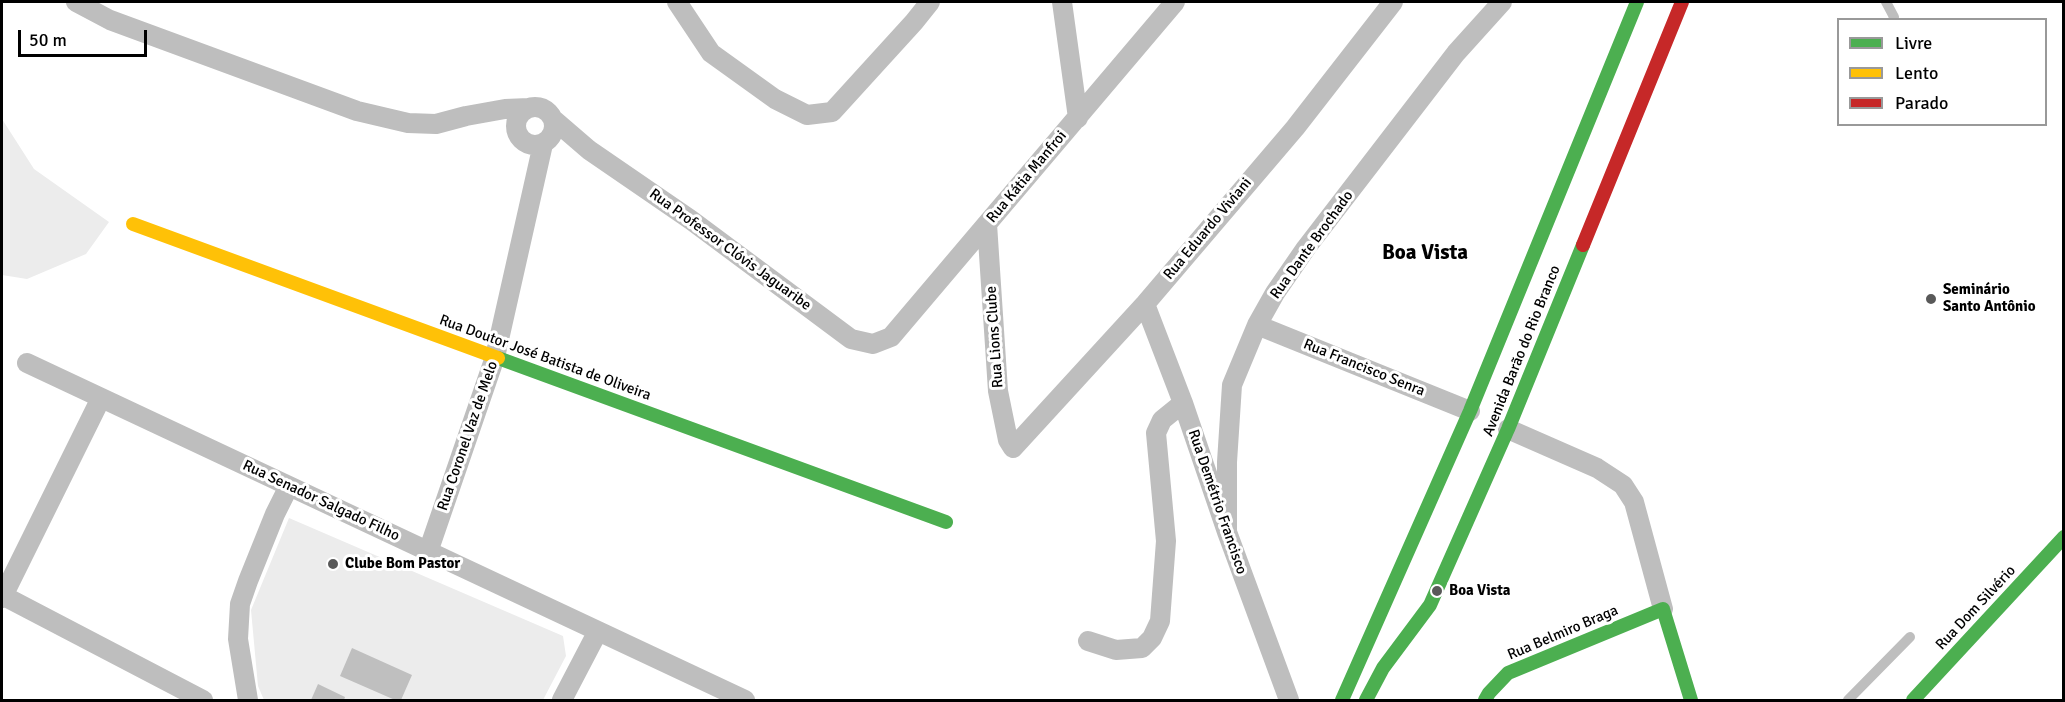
<!DOCTYPE html>
<html>
<head>
<meta charset="utf-8">
<style>
  body { margin:0 }
  #map { position:relative; width:2065px; height:702px; overflow:hidden; background:#fff; font-family:Signika,sans-serif }
  canvas { display:block }
  .frame { position:absolute; inset:0; border:3px solid #000; pointer-events:none }
  .legend { position:absolute; left:1837px; top:18px; width:210px; height:108px; box-sizing:border-box; background:#fff; border:2px solid #999; margin:0; padding:8px 10px; list-style:none; font-size:18px; color:#000 }
  .legend li { display:flex; align-items:center; gap:12px; height:30px }
  .legend b { width:30px; border:2px solid #999 }
  .scale { position:absolute; left:18px; top:30px; width:129px; height:27px; box-sizing:border-box; border:3px solid #000; border-top:0; padding-left:8px; font-size:18px; line-height:21px; white-space:nowrap; color:#000; -webkit-text-stroke:4px #fff; paint-order:stroke }
</style>
</head>
<body>
<div id="map">
<canvas width="2065" height="702"></canvas>
<div class="frame"></div>
<ul class="legend">
<li><b style="height:8px;background:#4caf50"></b>Livre</li>
<li><b style="height:8px;background:#ffc107"></b>Lento</li>
<li><b style="height:8px;background:#c62828"></b>Parado</li>
</ul>
<div class="scale">50 m</div>
</div>
<script>
const ctx = document.querySelector('canvas').getContext('2d');
ctx.lineJoin = 'round';
function fill(path, color) { ctx.fillStyle = color; ctx.fill(path, 'evenodd'); }
const shape = rows => new Path2D(rows.map(r => 'M' + r).join(''));
function trace(path, color, width, dash) { ctx.strokeStyle = color; ctx.lineWidth = width; ctx.lineCap = dash ? 'butt' : 'round'; ctx.setLineDash(dash || []); ctx.stroke(path); }
function drawText(font, color, halo, rows, align = 'center') {
  ctx.font = font + ' Signika,sans-serif'; ctx.lineWidth = 6; ctx.setLineDash([]); ctx.textBaseline = 'middle'; ctx.strokeStyle = halo; ctx.fillStyle = color; for (const [text, x, y, turn = 0] of rows) {
    ctx.save(); ctx.translate(x, y); ctx.rotate((+turn || 0) * Math.PI / 180); ctx.textAlign = isNaN(turn) ? turn : align; if (halo) ctx.strokeText(text, 0, 0); ctx.fillText(text, 0, 0); ctx.restore();
  }
}
fill(shape([
  [2,119,34,169,109,222,86,254,27,279,2,275],
  [289,518,563,636,566,656,543,700,264,700,258,686,251,610]
]), '#ececec');
fill(shape([
  [352,648,412,675,401,700,395,700,340,676],
  [318,684,345,697,344,700,311,700]
]), '#bfbfbf');
trace(shape([
  [1886,2,1894,17,1893,20],
  [1848,700,1910,637]
]), '#bebebe', 10);
trace(shape([
  [76,2,110,20,357,111,408,123,436,124,466,116,505,109,529,108],
  [677,2,711,53,775,99,807,115,832,112,914,22,930,2],
  [1062,2,1078,118],
  '516 126a19 19 0 1 1 38 0a19 19 0 1 1-38 0Z',
  [553,119,589,150,691,220,851,339,873,344,891,337,1175,2],
  [987,224,998,391,1008,440,1013,448,1145,304,1295,128,1393,2],
  [1145,304,1183,403,1227,532,1289,700],
  [1257,325,1470,411],
  [27,363,745,700],
  [1508,429,1597,468,1623,485,1634,502,1663,609],
  [1227,532,1227,462,1232,385,1257,325,1275,293,1306,248,1456,53,1502,2],
  [428,552,495,357,543,144],
  [2,595,203,700],
  [2,598,101,398],
  [1088,641,1116,650,1142,648,1152,638,1160,621,1166,541,1156,433,1162,420,1183,403],
  [248,700,238,639,240,604,248,581,275,514,289,486],
  [562,700,598,631]
]), '#bebebe', 20);
trace(shape([
  [498,358,946,522],
  [1342,700,1470,411,1637,2],
  [1366,700,1383,668,1430,605,1508,429,1583,245],
  [1485,700,1489,693,1508,673,1663,609,1691,700],
  [1913,700,2064,537]
]), '#4caf50', 14);
trace(shape([
  [133,224,498,358]
]), '#ffc107', 14);
trace(shape([
  [1583,245,1682,2]
]), '#c62828', 14);
for (const [x, y, r, color] of [
  [1931,299,6,"#595959"],
  [333,564,6,"#595959"],
  [1437,591,6,"#595959"]
]) { const dot = new Path2D(); dot.arc(x, y, r, 0, 2 * Math.PI); ctx.fillStyle = color; ctx.fill(dot); trace(dot, '#fff', 2); }
drawText('15px', '#000', '#fff', [
  ["Rua Kátia Manfroi",1027,177,-50],
  ["Rua Eduardo Viviani",1208,229,-50],
  ["Rua Dante Brochado",1312,245,-54],
  ["Rua Professor Clóvis Jaguaribe",730,250,36],
  ["Rua Lions Clube",995,337,-94],
  ["Avenida Barão do Rio Branco",1522,351,-68],
  ["Rua Doutor José Batista de Oliveira",545,358,20],
  ["Rua Francisco Senra",1364,368,22],
  ["Rua Coronel Vaz de Melo",468,436,-71],
  ["Rua Senador Salgado Filho",321,501,25],
  ["Rua Demétrio Francisco",1217,502,71],
  ["Rua Dom Silvério",1976,608,-47],
  ["Rua Belmiro Braga",1563,633,-23]
]);
drawText('bold 15px', '#000', '#fff', [
  ["Seminário",1943,290],
  ["Santo Antônio",1943,307],
  ["Clube Bom Pastor",345,564],
  ["Boa Vista",1449,591]
], 'left');
drawText('bold 21px', '#000', '#fff', [
  ["Boa Vista",1425,253]
]);
</script>
</body>
</html>
